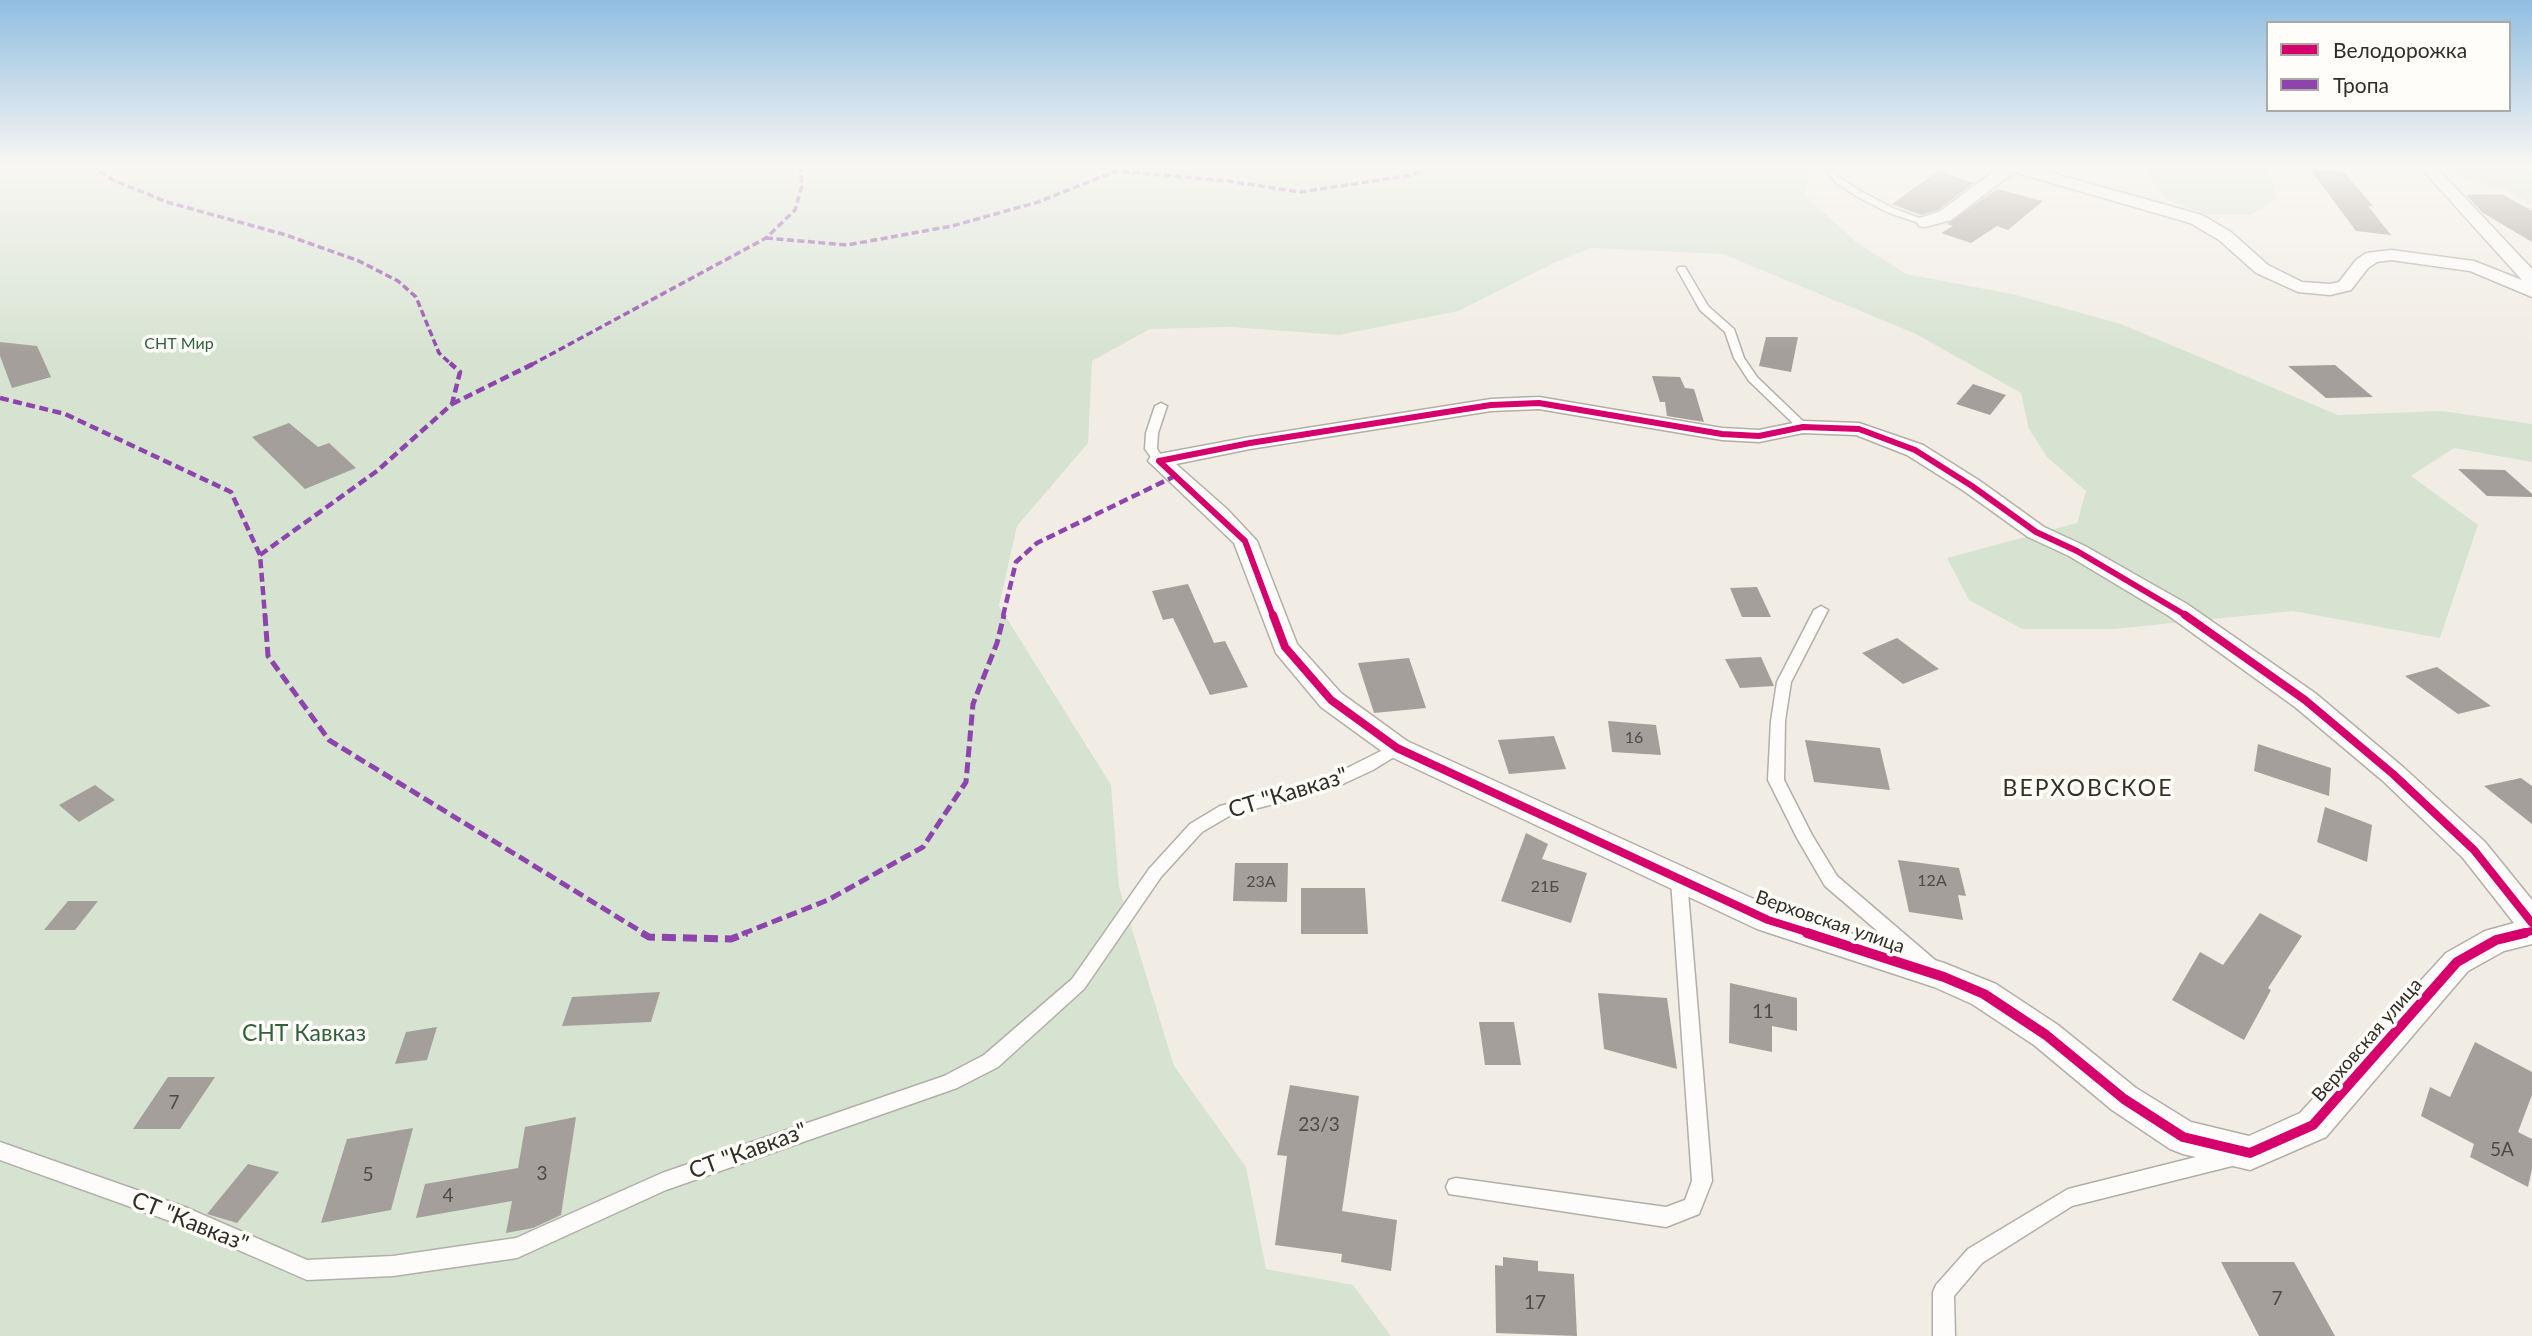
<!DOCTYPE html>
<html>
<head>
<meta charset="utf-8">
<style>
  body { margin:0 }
  #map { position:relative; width:2532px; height:1336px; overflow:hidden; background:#f1ede5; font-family:Lato,sans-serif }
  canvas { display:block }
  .legend { position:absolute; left:2266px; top:21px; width:245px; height:91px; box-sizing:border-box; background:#fefdf9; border:2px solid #acaaa5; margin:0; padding:9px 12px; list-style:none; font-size:21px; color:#312e28 }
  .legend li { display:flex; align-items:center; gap:14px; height:35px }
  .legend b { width:35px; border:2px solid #acaaa5 }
</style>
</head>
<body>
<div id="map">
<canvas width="2532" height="1336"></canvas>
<ul class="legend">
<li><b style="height:9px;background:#d6006c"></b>Велодорожка</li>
<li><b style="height:9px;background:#8e44ad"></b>Тропа</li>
</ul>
</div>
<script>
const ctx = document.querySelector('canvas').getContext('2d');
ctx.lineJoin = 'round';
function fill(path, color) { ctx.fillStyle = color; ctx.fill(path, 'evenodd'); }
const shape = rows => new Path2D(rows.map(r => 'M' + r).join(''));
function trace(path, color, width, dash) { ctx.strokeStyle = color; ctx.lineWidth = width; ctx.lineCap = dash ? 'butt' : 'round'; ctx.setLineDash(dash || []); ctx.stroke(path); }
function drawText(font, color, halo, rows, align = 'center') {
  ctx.font = font + ' Lato,sans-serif'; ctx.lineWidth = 7; ctx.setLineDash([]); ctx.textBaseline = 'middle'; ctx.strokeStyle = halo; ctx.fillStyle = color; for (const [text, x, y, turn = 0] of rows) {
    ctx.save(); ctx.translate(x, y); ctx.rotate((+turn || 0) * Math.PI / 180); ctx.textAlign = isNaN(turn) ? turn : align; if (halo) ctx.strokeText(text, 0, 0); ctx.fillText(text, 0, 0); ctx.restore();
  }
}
fill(shape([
  [0,166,1809,166,1806,196,1856,242,1906,274,2012,294,2121,324,2338,415,2442,411,2532,424,2532,462,2454,448,2411,476,2478,525,2440,638,2293,611,2114,629,2022,629,1969,600,1947,558,2077,523,2086,491,2047,457,2029,429,2021,393,1916,334,1723,254,1591,248,1554,263,1458,311,1339,335,1232,327,1150,329,1092,361,1088,443,1017,526,999,606,1111,785,1119,887,1174,1066,1246,1167,1266,1269,1353,1285,1391,1336,0,1336],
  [2147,166,2268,166,2277,199,2251,215,2208,215,2167,200,2150,177],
  [2443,166,2532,166,2532,205,2505,189,2475,182]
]), '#d6e3d1');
fill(shape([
  [2310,169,2343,171,2373,206,2368,206,2391,235,2356,231],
  [1938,171,1974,183,1938,210,1921,215,1892,204],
  [1997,189,2043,201,2008,230,1997,226,1971,243,1941,233,1953,226,1947,224],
  [2502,194,2532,211,2532,242,2483,213,2466,195],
  [1766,337,1798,337,1791,372,1759,366],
  [0,342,37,346,51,377,12,388,0,356],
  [2335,365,2373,397,2326,398,2288,366],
  [1652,376,1680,377,1685,388,1694,389,1704,422,1667,416,1665,402,1660,402],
  [1973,384,2006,395,1990,415,1956,404],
  [289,423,318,447,329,443,356,468,305,489,252,437],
  [2458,469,2505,470,2532,494,2532,497,2487,496],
  [1188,584,1214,643,1225,641,1248,687,1210,695,1173,618,1163,620,1152,591],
  [1757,587,1771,617,1742,617,1730,588],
  [1897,638,1939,669,1903,684,1862,653],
  [1761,657,1774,686,1740,688,1725,659],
  [1409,658,1426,708,1374,713,1358,663],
  [2437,667,2491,706,2458,714,2405,676],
  [1608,721,1656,725,1661,755,1612,752],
  [1554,736,1566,769,1509,774,1498,740],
  [1805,740,1880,748,1890,790,1814,782],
  [2258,744,2331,768,2329,796,2254,771],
  [2521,778,2532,786,2532,824,2484,786],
  [95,785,115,800,79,822,59,805],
  [2325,807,2372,825,2367,862,2317,842],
  [1526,833,1548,844,1542,859,1587,873,1571,923,1501,901],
  [1898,860,1959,868,1966,896,1958,895,1963,920,1909,912],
  [1235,863,1288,863,1287,902,1233,901],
  [1301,888,1365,888,1368,934,1301,934],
  [68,901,98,901,75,930,44,930],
  [2260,913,2302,936,2268,988,2271,990,2244,1040,2172,1000,2200,952,2223,965],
  [1730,983,1797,998,1797,1031,1772,1026,1772,1052,1729,1043],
  [660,992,651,1022,562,1026,572,997],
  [1598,993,1667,998,1677,1069,1604,1049],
  [1479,1022,1514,1022,1521,1065,1485,1065],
  [437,1027,427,1060,395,1064,406,1032],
  [2475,1042,2532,1072,2532,1095,2518,1132,2532,1139,2532,1169,2528,1187,2470,1157,2474,1144,2421,1116,2430,1087,2450,1097],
  [168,1077,215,1077,180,1129,133,1129],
  [1290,1085,1359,1096,1342,1211,1397,1220,1391,1271,1341,1262,1342,1254,1275,1245,1287,1156,1277,1155],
  [576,1117,561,1215,533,1228,506,1233,512,1201,416,1218,425,1184,518,1168,525,1127],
  [413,1128,391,1210,321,1223,347,1139],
  [248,1164,279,1172,237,1223,207,1214],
  [1503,1257,1538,1261,1538,1271,1574,1274,1577,1336,1496,1333,1495,1265,1503,1266],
  [2221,1262,2294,1262,2335,1336,2259,1336]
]), '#a49f9a');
const service = shape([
  [1823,166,1831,166,1842,179,1862,192,1895,209,1930,222,1925,225,1889,213,1856,196,1836,183,1823,166],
  [1679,267,1685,267,1708,306,1734,329,1744,358,1757,377,1807,425,1807,429,1799,429,1749,381,1734,358,1725,332,1700,310,1677,269,1679,267],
  [1161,403,1167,406,1158,433,1157,449,1165,461,1159,465,1155,463,1145,449,1146,433,1155,406,1161,403],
  [1821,606,1828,610,1791,682,1785,721,1784,780,1812,835,1837,876,1935,960,1938,965,1935,970,1929,972,1923,970,1825,886,1797,838,1768,780,1771,721,1777,682,1814,610,1821,606],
  [1397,743,1402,744,1404,748,1402,752,1373,770,1332,789,1231,815,1202,832,1161,877,1084,989,998,1067,957,1088,666,1190,517,1258,393,1276,307,1280,181,1225,0,1160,0,1142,185,1207,307,1260,393,1256,516,1238,662,1173,944,1076,984,1055,1072,979,1149,869,1190,824,1220,806,1323,780,1397,743],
  [1679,874,1685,875,1687,880,1712,1181,1699,1214,1666,1227,1449,1194,1446,1187,1449,1180,1456,1178,1666,1207,1685,1200,1692,1181,1671,880,1673,875,1679,874],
  [2232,1148,2239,1151,2242,1157,2239,1163,2232,1166,2072,1206,1982,1263,1954,1296,1955,1336,1933,1336,1933,1292,1936,1285,1968,1249,2068,1189,2232,1148]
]);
const minor = shape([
  [2001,166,2027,166,2202,215,2231,232,2268,265,2302,282,2330,284,2339,282,2356,260,2366,253,2391,250,2474,261,2522,280,2419,166,2435,166,2532,269,2532,297,2470,271,2391,260,2377,262,2368,268,2351,290,2330,295,2298,292,2256,273,2219,240,2190,223,2014,172,1951,220,1925,227,1919,226,1917,222,1919,218,1939,212,2001,166],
  [1539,397,1722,428,1759,430,1803,421,1859,423,1923,445,1980,481,2044,527,2085,546,2187,604,2315,693,2403,767,2485,842,2532,900,2532,944,2504,951,2468,971,2326,1137,2250,1170,2183,1154,2170,1149,2112,1110,2034,1045,1972,1004,1934,987,1757,929,1387,755,1321,707,1276,653,1234,543,1148,461,1151,456,1159,454,1250,437,1491,399,1539,397],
  [1539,409,1722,440,1759,442,1803,433,1856,435,1907,455,1964,491,2028,537,2069,556,2169,616,2295,707,2383,781,2463,858,2514,923,2485,931,2446,953,2300,1113,2249,1136,2191,1122,2136,1088,2058,1025,1996,984,1944,963,1778,910,1407,741,1341,693,1297,644,1257,541,1227,509,1176,464,1250,449,1491,411,1539,409]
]);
trace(service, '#b2aea8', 3);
trace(minor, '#b2aea8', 3);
fill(service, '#fdfcfb');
fill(minor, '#fdfcfb');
trace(shape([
  [91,166,113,180,167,202,286,235,359,261,398,281,416,297,439,353,452,365],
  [766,238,847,245,952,226,1038,202,1116,171,1228,181,1300,192,1412,175,1430,166],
  [531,365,766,238,795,210,802,185,800,166]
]), '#8e44ad', 3.5, [7, 3.5]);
trace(shape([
  [0,398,65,414,231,492,260,555,265,616],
  [452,404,535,363],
  [260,555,377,471,452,404,460,372,450,363],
  [1003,616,1016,562,1037,543,1173,477]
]), '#8e44ad', 4.5, [9, 4.5]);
trace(shape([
  [265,615,268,656,329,740,645,934],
  [742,934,828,900,923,847,966,782,973,704,997,643,1004,615]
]), '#8e44ad', 5, [11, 5]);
trace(shape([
  [642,933,649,937,731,939,747,933]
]), '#8e44ad', 7, [14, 7]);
trace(shape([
  [1159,461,1245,541,1273,616],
  [1159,461,1250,443,1491,405,1539,403,1722,434,1759,436,1803,427,1859,429,1915,450,1972,486,2036,532,2077,551,2187,616]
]), '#d6006c', 6);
trace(shape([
  [1273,615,1285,647,1331,700,1397,748,1768,920,1813,934],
  [2185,615,2305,700,2393,774,2474,850,2532,923],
  [2518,934,2532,931]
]), '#d6006c', 8);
trace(shape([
  [1807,933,1944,977,1984,994,2046,1035,2124,1099,2183,1137,2250,1153,2313,1125,2457,962,2496,940,2525,933]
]), '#d6006c', 10);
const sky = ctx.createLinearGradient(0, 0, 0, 353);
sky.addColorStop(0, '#91bee1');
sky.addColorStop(0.47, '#f9f7f3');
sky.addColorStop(1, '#f9f7f300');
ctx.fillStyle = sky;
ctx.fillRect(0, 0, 2532, 353);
drawText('16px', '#32613a', '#fefdf9', [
  ["СНТ Мир",179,344]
]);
drawText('16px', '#4e4a44', null, [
  ["16",1634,738],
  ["12А",1932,881],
  ["23А",1261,882],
  ["21Б",1545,887]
]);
drawText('19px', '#312e28', '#fefdf9', [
  ["Верховская улица",1830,922,19],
  ["Верховская улица",2367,1040,-49]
]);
drawText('19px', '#4e4a44', null, [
  ["11",1763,1012],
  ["7",174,1103],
  ["23/3",1319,1125],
  ["5А",2502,1150],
  ["3",542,1174],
  ["5",368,1175],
  ["4",448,1196],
  ["7",2277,1299],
  ["17",1535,1303]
]);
ctx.letterSpacing = '2px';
drawText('23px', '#373024', '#fefdf9', [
  ["ВЕРХОВСКОЕ",2088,789]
]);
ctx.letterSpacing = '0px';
drawText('23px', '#312e28', '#fefdf9', [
  ["СТ \"Кавказ\"",1288,793,-17],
  ["СТ \"Кавказ\"",748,1151,-20],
  ["СТ \"Кавказ\"",190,1222,22]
]);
drawText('23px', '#32613a', '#fefdf9', [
  ["СНТ Кавказ",304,1034]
]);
</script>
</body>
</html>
